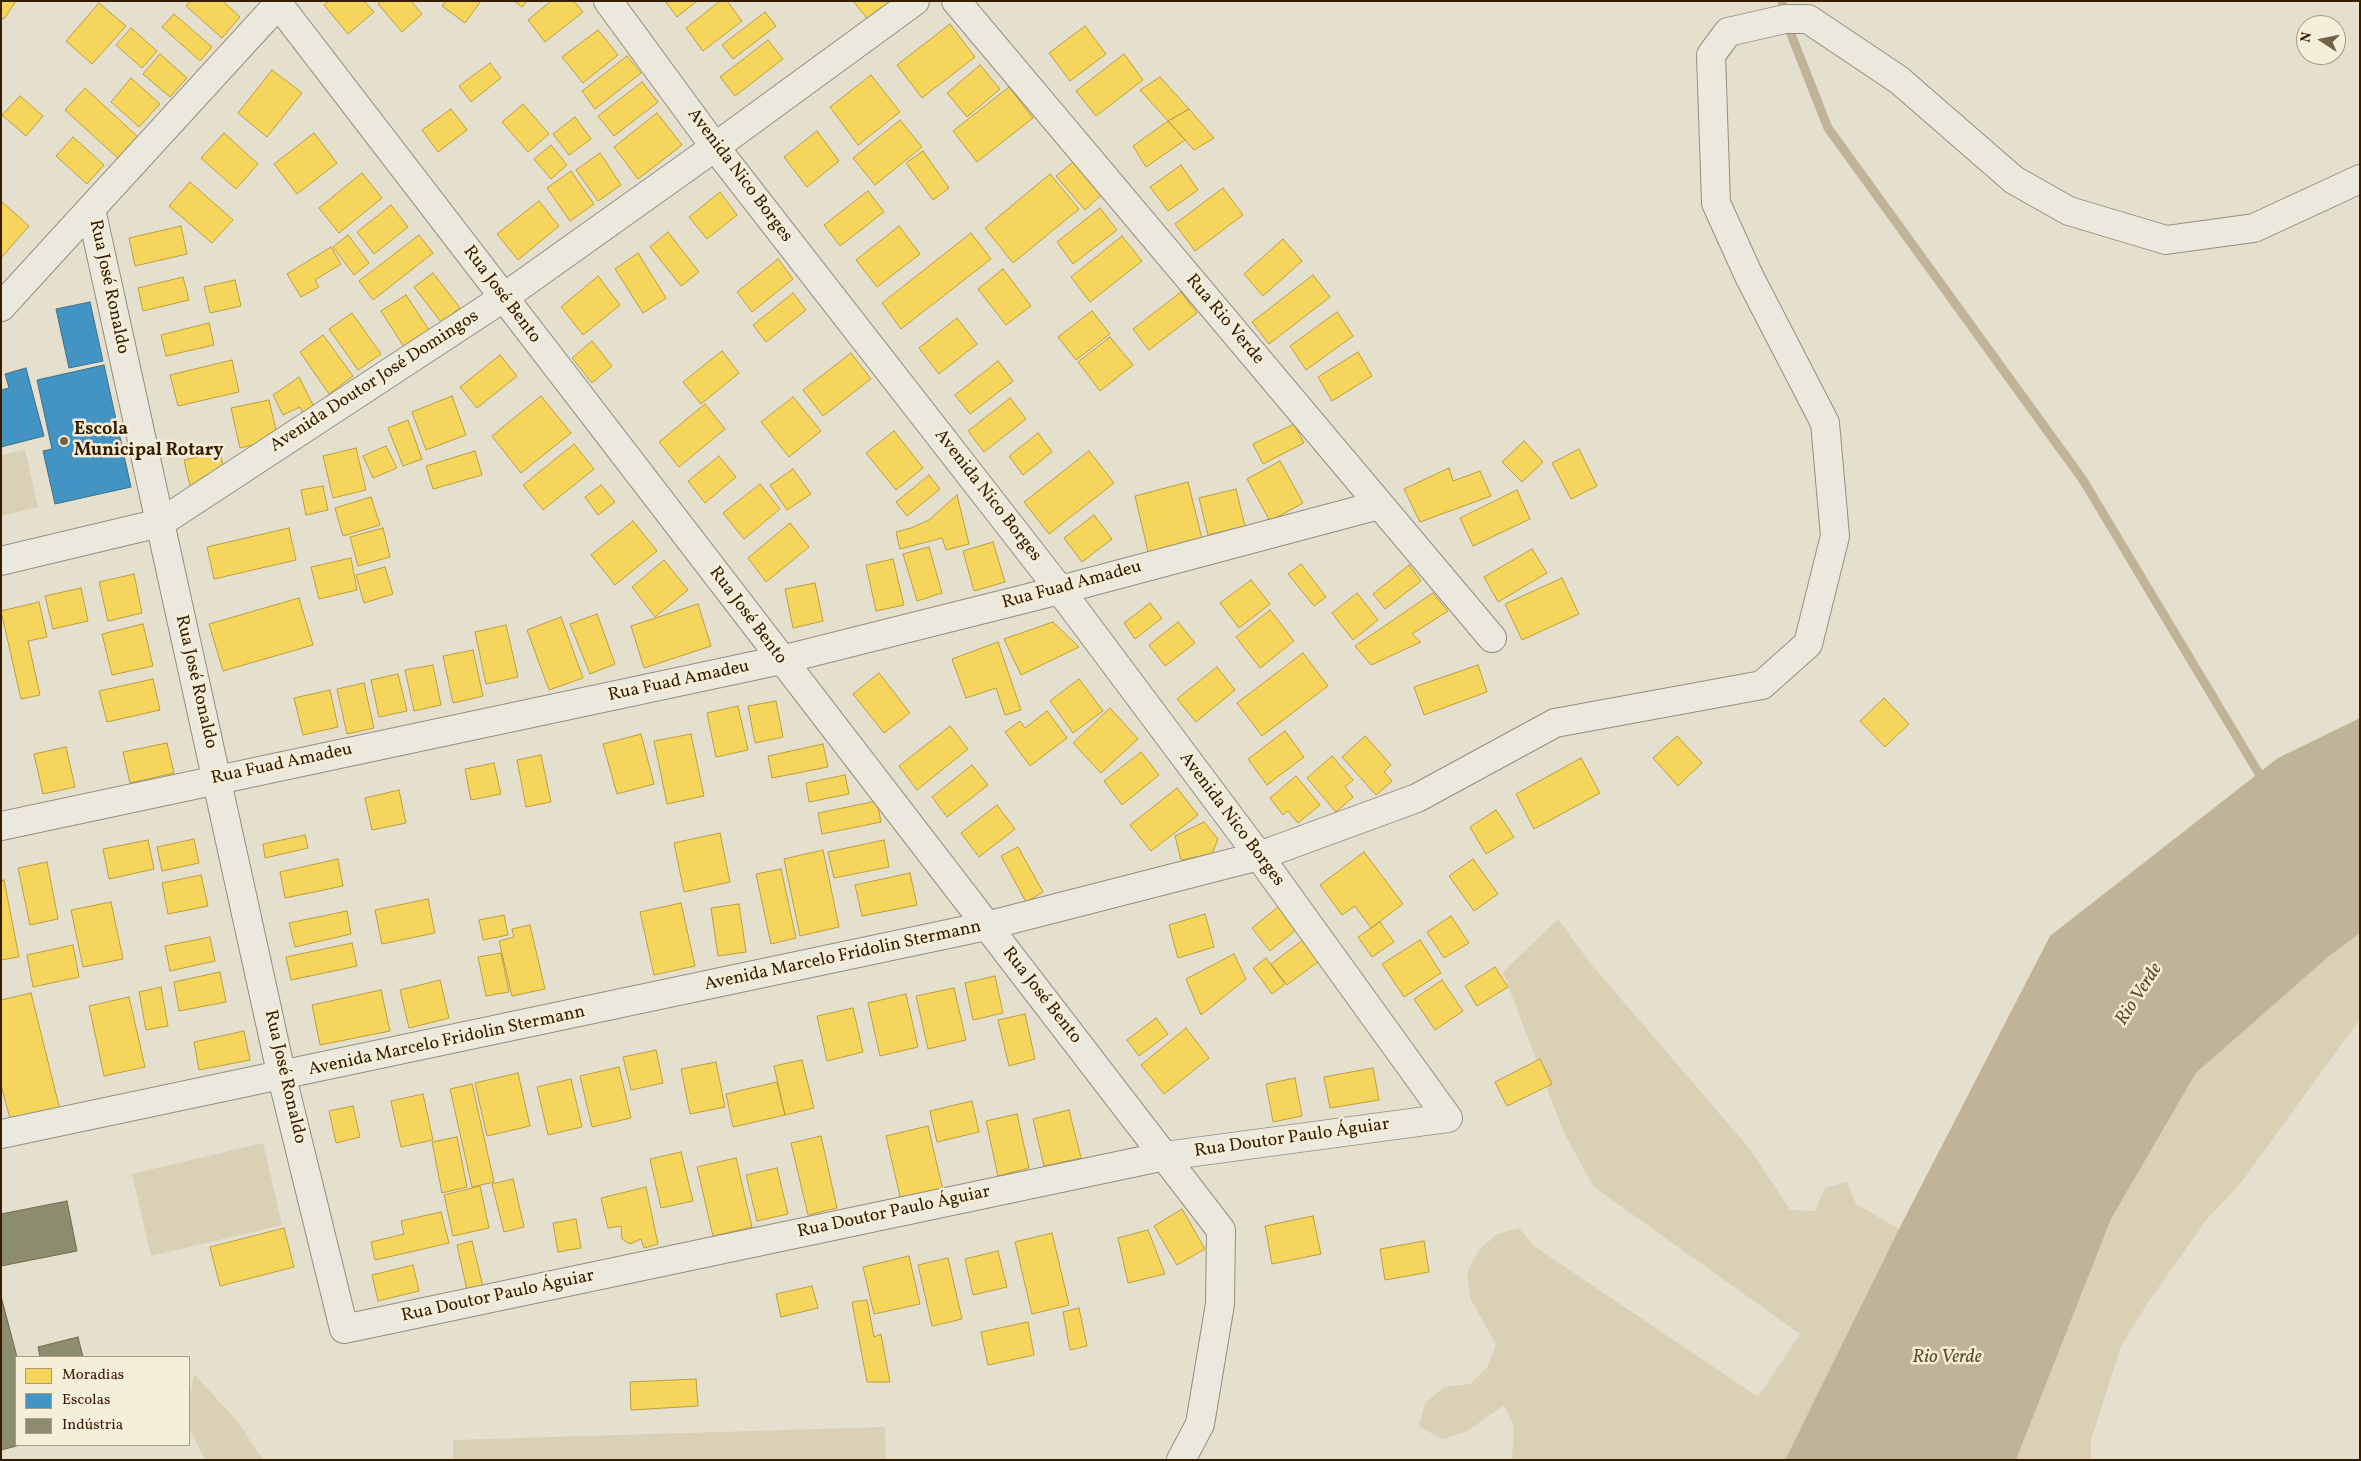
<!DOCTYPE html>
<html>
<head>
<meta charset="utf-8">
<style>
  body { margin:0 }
  #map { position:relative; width:2361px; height:1461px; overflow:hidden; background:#e5dfcd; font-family:Vollkorn,serif }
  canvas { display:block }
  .frame { position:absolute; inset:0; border:2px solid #361d00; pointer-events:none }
  .legend { position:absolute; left:15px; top:1356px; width:175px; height:90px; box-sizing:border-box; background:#f5eed8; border:1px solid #a99a82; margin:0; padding:6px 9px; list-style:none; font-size:15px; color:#361d00 }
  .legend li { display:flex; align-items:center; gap:10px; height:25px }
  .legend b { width:25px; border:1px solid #a99a82 }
  .north { position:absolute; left:2296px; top:15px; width:50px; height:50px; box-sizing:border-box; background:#f5eed8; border:1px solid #a99a82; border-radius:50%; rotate:281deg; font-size:14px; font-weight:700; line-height:20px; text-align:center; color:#361d00 }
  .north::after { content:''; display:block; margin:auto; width:18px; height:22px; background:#736148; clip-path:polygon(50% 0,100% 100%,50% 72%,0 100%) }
</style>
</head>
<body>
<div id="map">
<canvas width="2361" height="1461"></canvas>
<div class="frame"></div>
<ul class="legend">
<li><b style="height:14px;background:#f6d55c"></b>Moradias</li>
<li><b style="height:14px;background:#4393c3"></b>Escolas</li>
<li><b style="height:14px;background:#8c8c6e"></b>Indústria</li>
</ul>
<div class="north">N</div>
</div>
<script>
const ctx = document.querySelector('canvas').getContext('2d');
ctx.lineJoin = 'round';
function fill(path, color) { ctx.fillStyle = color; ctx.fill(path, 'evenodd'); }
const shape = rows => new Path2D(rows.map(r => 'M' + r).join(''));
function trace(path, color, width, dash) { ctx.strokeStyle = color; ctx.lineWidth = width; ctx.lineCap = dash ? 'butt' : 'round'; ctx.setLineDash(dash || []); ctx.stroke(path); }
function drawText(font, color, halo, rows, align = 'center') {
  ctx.font = font + ' Vollkorn,serif'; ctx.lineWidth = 5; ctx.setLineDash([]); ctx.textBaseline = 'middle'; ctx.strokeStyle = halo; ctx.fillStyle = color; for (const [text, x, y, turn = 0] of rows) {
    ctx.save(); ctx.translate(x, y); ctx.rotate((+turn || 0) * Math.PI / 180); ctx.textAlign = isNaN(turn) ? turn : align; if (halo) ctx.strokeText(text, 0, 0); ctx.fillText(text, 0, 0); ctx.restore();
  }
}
fill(shape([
  [25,450,38,507,1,516,1,455],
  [1558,919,1590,963,1749,1148,1790,1210,1815,1211,1825,1188,1847,1182,1856,1204,1899,1229,1785,1460,1512,1460,1514,1427,1504,1405,1466,1432,1443,1439,1419,1427,1425,1403,1444,1387,1470,1384,1488,1366,1496,1344,1471,1300,1467,1273,1479,1250,1497,1234,1519,1228,1534,1246,1758,1397,1800,1334,1594,1187,1564,1133,1503,972],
  [2360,933,2360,1019,2240,1184,2207,1219,2149,1301,2121,1346,2091,1440,2091,1460,2016,1460,2111,1219,2196,1073,2329,955],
  [263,1143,282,1225,151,1256,132,1174],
  [194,1374,238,1422,263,1460,205,1460,189,1427,189,1402],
  [885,1427,886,1460,453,1460,453,1440]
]), '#d9d0b5');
fill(shape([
  [2360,718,2360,933,2329,956,2196,1073,2111,1219,2016,1460,1785,1460,1899,1229,2050,936,2278,758]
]), '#c0b498');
const homes = shape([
  [1,1,16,1,4,19,1,18,1,1],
  [190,1,223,1,240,17,222,38,186,6,190,1],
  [329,1,364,1,374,12,348,34,324,5,329,1],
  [381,1,411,1,422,14,402,32,378,4,381,1],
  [446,1,481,1,465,23,442,6,446,1],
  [514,1,527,1,522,7,514,1],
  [551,1,574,1,583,12,545,42,528,20,551,1],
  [665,1,697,1,677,17,665,1],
  [720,1,727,1,742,21,703,51,686,28,720,1],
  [853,1,894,1,869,21,853,1],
  [99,3,126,26,92,64,66,41,99,3],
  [765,12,776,26,733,59,722,45,765,12],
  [174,14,212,47,200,61,162,27,174,14],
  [950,24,975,57,922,98,897,65,950,24],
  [1085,26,1106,54,1070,81,1049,53,1085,26],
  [131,28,157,51,142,68,116,45,131,28],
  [598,30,618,55,583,83,562,57,598,30],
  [768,40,783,59,735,96,720,77,768,40],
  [160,54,187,78,170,97,143,74,160,54],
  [1124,54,1143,80,1096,116,1076,91,1124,54],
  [627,56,641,73,595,109,582,91,627,56],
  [490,63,501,78,471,102,459,86,490,63],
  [980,65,1000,89,967,117,947,93,980,65],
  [272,70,302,93,267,137,238,113,272,70],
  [871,75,900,112,858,145,830,107,871,75],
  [1160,77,1189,109,1168,121,1140,90,1160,77],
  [131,78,160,104,139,127,111,102,131,78],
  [642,82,658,102,614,136,598,116,642,82],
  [1009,87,1033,118,977,162,953,131,1009,87],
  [85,88,139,138,120,160,65,110,85,88],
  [20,96,43,116,26,136,2,115,20,96],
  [523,104,549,134,528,152,502,122,523,104],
  [451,109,467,130,438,152,422,130,451,109],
  [1189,109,1214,138,1194,150,1168,121,1189,109],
  [657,113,682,145,638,179,614,147,657,113],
  [575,117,591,139,569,155,553,134,575,117],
  [900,120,922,147,875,185,853,158,900,120],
  [1168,121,1185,140,1146,167,1133,146,1168,121],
  [817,131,839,161,807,187,784,157,817,131],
  [224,133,258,164,236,189,201,158,224,133],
  [314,133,337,163,297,194,274,164,314,133],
  [73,137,104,165,87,184,56,156,73,137],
  [551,145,567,165,551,179,534,159,551,145],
  [923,151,949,188,933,200,906,163,923,151],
  [600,153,621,185,598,201,576,170,600,153],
  [1073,162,1101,195,1085,210,1056,176,1073,162],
  [1181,165,1198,190,1168,211,1150,187,1181,165],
  [571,171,594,204,570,221,547,188,571,171],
  [362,173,382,198,339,233,319,208,362,173],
  [1050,174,1079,209,1013,263,985,228,1050,174],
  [190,182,233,220,212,243,169,206,190,182],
  [1223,188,1243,215,1195,251,1175,224,1223,188],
  [868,191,884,212,840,246,824,225,868,191],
  [720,192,737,215,707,239,689,217,720,192],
  [1,201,29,226,1,258,1,201],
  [539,201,559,226,518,260,497,234,539,201],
  [391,205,408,227,374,254,357,232,391,205],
  [1100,208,1117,230,1073,264,1057,242,1100,208],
  [181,226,187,254,135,266,129,238,181,226],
  [899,226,920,254,877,287,856,260,899,226],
  [668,232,699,272,681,286,650,247,668,232],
  [971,233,991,259,901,329,882,303,971,233],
  [348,235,369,263,354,275,333,247,348,235],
  [419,235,433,253,373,300,359,281,419,235],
  [1122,236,1142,261,1090,302,1071,277,1122,236],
  [1283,239,1302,261,1263,296,1244,274,1283,239],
  [331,247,341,264,315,280,319,287,301,297,287,274,331,247],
  [638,253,666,298,643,313,615,269,638,253],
  [778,259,793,279,752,312,737,292,778,259],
  [1003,269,1031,306,1006,325,978,289,1003,269],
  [433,273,460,308,441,322,414,287,433,273],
  [1313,275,1330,297,1269,344,1252,322,1313,275],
  [598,276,620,305,583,335,561,307,598,276],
  [183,277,189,300,143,311,138,288,183,277],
  [235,280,241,306,210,313,204,287,235,280],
  [1181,292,1197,313,1149,350,1133,329,1181,292],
  [793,293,806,310,766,342,753,325,793,293],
  [406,295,429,330,404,347,381,311,406,295],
  [1092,311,1110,334,1076,360,1058,337,1092,311],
  [1337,312,1353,336,1306,370,1290,346,1337,312],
  [352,313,381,354,358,370,329,329,352,313],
  [957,318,977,344,939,374,919,348,957,318],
  [209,323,214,345,166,356,161,335,209,323],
  [323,335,353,376,329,394,300,352,323,335],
  [1110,337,1133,365,1100,391,1078,362,1110,337],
  [592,341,612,366,592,383,572,358,592,341],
  [722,351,739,373,701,404,683,382,722,351],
  [1358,352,1372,376,1332,401,1318,377,1358,352],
  [851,353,871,379,823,416,803,390,851,353],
  [500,355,517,376,477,408,460,387,500,355],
  [232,360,239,392,178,406,170,375,232,360],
  [998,361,1013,381,970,414,955,395,998,361],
  [299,377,317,413,305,419,300,407,283,415,273,395,299,377],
  [452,396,466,435,426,450,412,412,452,396],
  [541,396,571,433,521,473,492,436,541,396],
  [793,397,821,431,789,457,761,422,793,397],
  [1010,398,1026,419,984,452,968,431,1010,398],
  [269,400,278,439,240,448,231,408,269,400],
  [705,404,725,429,679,467,659,442,705,404],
  [408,420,422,459,403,466,388,428,408,420],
  [1294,424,1304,443,1263,464,1253,444,1294,424],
  [894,431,923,468,896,490,866,453,894,431],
  [1038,433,1052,452,1023,475,1009,456,1038,433],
  [1524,441,1543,462,1522,482,1502,462,1524,441],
  [574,444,594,469,543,510,523,485,574,444],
  [386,446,397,468,373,478,363,456,386,446],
  [356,448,366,490,333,498,323,456,356,448],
  [1579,449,1597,486,1571,499,1552,463,1579,449],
  [475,451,482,475,433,489,426,466,475,451],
  [1089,451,1114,483,1049,534,1024,502,1089,451],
  [220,452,226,478,190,486,184,460,220,452],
  [719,456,736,477,705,503,688,481,719,456],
  [1280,461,1303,503,1270,521,1247,479,1280,461],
  [1449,468,1453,481,1480,471,1491,496,1420,522,1404,489,1449,468],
  [793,469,811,494,787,510,770,485,793,469],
  [929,475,940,489,907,516,896,502,929,475],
  [1188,482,1203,543,1149,556,1135,496,1188,482],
  [760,484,780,509,744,539,723,513,760,484],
  [601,485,615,502,598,515,585,497,601,485],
  [323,486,328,510,306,515,301,490,323,486],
  [1236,489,1245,526,1208,535,1199,498,1236,489],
  [1517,490,1530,519,1473,546,1460,518,1517,490],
  [957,495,969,544,946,550,942,538,900,549,896,532,911,528,929,520,957,495],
  [371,497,380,525,343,536,335,508,371,497],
  [1094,515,1112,539,1082,562,1064,538,1094,515],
  [633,521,657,551,615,585,591,555,633,521],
  [790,523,809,547,766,582,748,558,790,523],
  [289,528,296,560,214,579,207,547,289,528],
  [383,528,390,557,358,566,350,537,383,528],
  [993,542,1005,582,974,591,963,551,993,542],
  [929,547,942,593,917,601,903,554,929,547],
  [1532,549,1547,573,1498,602,1484,577,1532,549],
  [351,558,357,590,319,599,311,567,351,558],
  [893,559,904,605,876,611,866,565,893,559],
  [664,560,688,590,655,617,632,587,664,560],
  [1301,564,1326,597,1314,606,1288,574,1301,564],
  [1409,565,1421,581,1385,609,1373,594,1409,565],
  [385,567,393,594,364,603,356,575,385,567],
  [134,574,142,613,108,621,99,582,134,574],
  [1562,578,1579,614,1522,640,1505,604,1562,578],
  [1251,580,1270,604,1239,628,1220,603,1251,580],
  [815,583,823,621,793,628,785,589,815,583],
  [81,588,88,621,53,629,45,596,81,588],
  [1357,593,1378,620,1353,640,1332,613,1357,593],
  [1433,593,1448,611,1412,634,1421,642,1371,665,1355,646,1433,593],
  [299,598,313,645,223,671,209,624,299,598],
  [39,602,47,637,28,641,40,695,21,699,1,611,39,602],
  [1150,603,1162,618,1135,639,1124,623,1150,603],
  [698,604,711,646,644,668,631,626,698,604],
  [1270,610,1294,641,1260,668,1236,637,1270,610],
  [597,614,615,664,590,674,570,624,597,614],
  [561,617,583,678,549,690,527,630,561,617],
  [1053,622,1079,647,1021,675,1004,639,1053,622],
  [1178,622,1195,643,1165,666,1149,645,1178,622],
  [143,624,153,666,112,675,102,634,143,624],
  [506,625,518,677,486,684,475,632,506,625],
  [998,642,1021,710,1005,715,996,688,966,698,952,659,998,642],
  [473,650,483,696,453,703,443,656,473,650],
  [1303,653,1328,686,1262,736,1237,703,1303,653],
  [433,665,441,705,414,711,405,670,433,665],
  [1478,665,1487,692,1424,715,1414,687,1478,665],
  [1217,667,1235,690,1196,722,1177,699,1217,667],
  [879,673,910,713,884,733,853,694,879,673],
  [398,674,407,711,379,717,371,680,398,674],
  [153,679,160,710,107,722,99,691,153,679],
  [1079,679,1103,711,1073,733,1050,701,1079,679],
  [364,683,374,728,347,734,337,689,364,683],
  [330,690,338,727,303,735,294,698,330,690],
  [1884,698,1909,724,1885,747,1860,721,1884,698],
  [776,701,783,737,755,743,748,706,776,701],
  [738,706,748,750,716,757,707,713,738,706],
  [1110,708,1138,739,1101,773,1073,743,1110,708],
  [1047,711,1067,738,1030,766,1005,732,1020,721,1025,728,1047,711],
  [950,726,968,749,917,790,899,766,950,726],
  [1285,731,1304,757,1267,785,1248,759,1285,731],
  [641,734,654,784,617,794,603,744,641,734],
  [691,734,704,796,667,804,654,741,691,734],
  [1365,736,1391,765,1384,772,1392,781,1376,795,1342,757,1365,736],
  [1677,736,1702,763,1678,786,1653,758,1677,736],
  [167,743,174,773,130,783,123,752,167,743],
  [823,744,828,767,772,778,768,756,823,744],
  [66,747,75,787,43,794,34,754,66,747],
  [1141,752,1159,775,1122,805,1104,781,1141,752],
  [541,755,551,802,526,807,517,760,541,755],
  [1332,756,1353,780,1345,787,1353,797,1336,812,1307,778,1332,756],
  [1581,758,1600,793,1534,829,1516,794,1581,758],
  [494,763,501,794,471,800,465,769,494,763],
  [972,765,988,785,947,817,932,797,972,765],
  [845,775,849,794,809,802,806,783,845,775],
  [1296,776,1320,805,1298,823,1288,811,1283,815,1270,798,1296,776],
  [1177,788,1198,815,1151,851,1130,825,1177,788],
  [399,790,406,823,372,830,365,798,399,790],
  [877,801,881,822,822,834,818,813,877,801],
  [997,805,1015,829,979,857,961,833,997,805],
  [1496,810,1514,837,1486,854,1470,827,1496,810],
  [1204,822,1218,839,1212,854,1181,860,1175,836,1204,822],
  [720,833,730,882,684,892,674,843,720,833],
  [305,835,308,848,265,858,263,844,305,835],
  [194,839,199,863,162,871,157,847,194,839],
  [148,840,154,869,109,879,103,849,148,840],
  [884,840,889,867,834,878,828,852,884,840],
  [1018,847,1043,892,1026,902,1001,856,1018,847],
  [823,850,839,927,800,936,784,859,823,850],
  [1364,852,1403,904,1371,928,1355,906,1342,915,1320,885,1364,852],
  [338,859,343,886,285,898,280,872,338,859],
  [1473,859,1498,894,1474,911,1449,876,1473,859],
  [47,862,58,919,30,925,18,868,47,862],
  [781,869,796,938,771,944,756,874,781,869],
  [910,873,917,905,862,916,855,885,910,873],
  [201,875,208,906,168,914,162,883,201,875],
  [4,880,19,957,1,960,1,881,4,880],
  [428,899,435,933,382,944,375,910,428,899],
  [111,902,123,959,83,967,71,910,111,902],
  [681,903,695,966,654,975,640,912,681,903],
  [739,904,746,952,718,956,711,908,739,904],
  [1278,907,1296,930,1270,951,1252,928,1278,907],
  [347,911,351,934,295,947,289,923,347,911],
  [1205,914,1214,947,1178,958,1169,925,1205,914],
  [504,915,508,935,483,940,479,920,504,915],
  [1451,916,1469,943,1444,958,1427,932,1451,916],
  [1380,922,1394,942,1372,957,1358,937,1380,922],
  [530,925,545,989,512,996,499,941,514,937,512,929,530,925],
  [210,937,215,961,170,971,165,946,210,937],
  [1303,940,1319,961,1287,985,1271,964,1303,940],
  [1420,940,1441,973,1404,997,1382,964,1420,940],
  [352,943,357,966,291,980,286,957,352,943],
  [73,945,79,977,33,987,27,955,73,945],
  [501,953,509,992,486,996,478,957,501,953],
  [1234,954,1246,979,1201,1015,1186,979,1234,954],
  [1266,958,1285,984,1272,994,1253,968,1266,958],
  [1495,967,1508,987,1477,1006,1465,986,1495,967],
  [220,972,226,1002,179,1011,174,982,220,972],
  [995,976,1003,1013,973,1020,965,983,995,976],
  [440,980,449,1018,409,1028,400,990,440,980],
  [1442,980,1463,1011,1435,1030,1414,999,1442,980],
  [161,987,168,1026,146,1030,139,992,161,987],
  [954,988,966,1040,928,1049,916,996,954,988],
  [381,990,390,1031,320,1045,312,1005,381,990],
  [31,993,60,1110,11,1122,1,1085,1,1000,31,993],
  [906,994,918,1047,880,1056,868,1003,906,994],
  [129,997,145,1067,104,1076,89,1006,129,997],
  [853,1008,863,1052,827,1061,817,1016,853,1008],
  [1025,1014,1035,1059,1009,1066,998,1020,1025,1014],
  [1156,1018,1168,1034,1139,1056,1127,1040,1156,1018],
  [1186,1028,1209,1058,1164,1094,1141,1065,1186,1028],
  [244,1031,250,1060,199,1070,194,1042,244,1031],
  [656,1050,663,1083,631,1090,623,1057,656,1050],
  [1540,1059,1552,1084,1507,1106,1495,1082,1540,1059],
  [802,1060,814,1108,785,1115,774,1066,802,1060],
  [716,1062,725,1107,690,1114,681,1069,716,1062],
  [619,1067,631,1118,592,1127,580,1076,619,1067],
  [1373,1068,1379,1100,1330,1108,1324,1077,1373,1068],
  [518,1073,530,1126,487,1136,475,1083,518,1073],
  [1295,1078,1302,1116,1273,1122,1266,1084,1295,1078],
  [571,1079,582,1127,548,1135,537,1087,571,1079],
  [777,1082,785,1115,733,1127,726,1094,777,1082],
  [472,1084,494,1182,472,1187,450,1089,472,1084],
  [423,1094,433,1140,401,1147,391,1101,423,1094],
  [972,1101,979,1132,937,1142,930,1111,972,1101],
  [353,1106,360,1137,336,1143,329,1111,353,1106],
  [1069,1110,1081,1158,1044,1166,1033,1119,1069,1110],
  [1017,1114,1029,1168,998,1176,986,1121,1017,1114],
  [928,1126,944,1195,902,1205,886,1136,928,1126],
  [821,1136,837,1208,808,1215,791,1143,821,1136],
  [457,1137,467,1187,442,1193,432,1142,457,1137],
  [681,1152,693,1201,661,1208,650,1159,681,1152],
  [736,1158,752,1227,713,1236,697,1167,736,1158],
  [777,1168,788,1214,757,1221,746,1175,777,1168],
  [513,1179,524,1227,504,1232,492,1184,513,1179],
  [480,1186,489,1228,453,1236,444,1195,480,1186],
  [646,1187,658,1244,644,1248,641,1239,630,1244,622,1239,621,1226,608,1228,601,1198,646,1187],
  [1182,1209,1205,1249,1177,1265,1154,1226,1182,1209],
  [441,1212,449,1243,375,1260,371,1242,404,1234,401,1221,441,1212],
  [1313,1216,1321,1254,1272,1264,1265,1226,1313,1216],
  [576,1219,581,1248,558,1252,553,1223,576,1219],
  [284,1228,294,1267,220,1286,210,1247,284,1228],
  [1148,1230,1165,1274,1128,1283,1118,1238,1148,1230],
  [1052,1233,1069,1305,1032,1314,1015,1242,1052,1233],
  [472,1241,483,1287,467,1290,457,1245,472,1241],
  [1424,1241,1429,1272,1385,1280,1380,1249,1424,1241],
  [998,1251,1007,1287,973,1295,965,1259,998,1251],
  [909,1256,920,1304,874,1314,863,1267,909,1256],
  [948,1258,962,1319,932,1326,918,1265,948,1258],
  [413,1265,419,1291,378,1301,372,1275,413,1265],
  [812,1286,818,1308,781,1317,776,1294,812,1286],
  [867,1300,874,1337,881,1334,890,1382,867,1382,852,1302,867,1300],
  [1079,1308,1087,1346,1070,1350,1063,1312,1079,1308],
  [1028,1322,1034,1355,988,1365,981,1332,1028,1322],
  [696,1379,698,1406,631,1410,630,1382,696,1379]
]);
fill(homes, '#f6d55c');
trace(homes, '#bc9e40', 1);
const schools = shape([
  [90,302,103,361,69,368,56,309,90,302],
  [104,365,131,487,55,504,43,451,52,449,37,380,104,365],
  [26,368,44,436,1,447,1,390,9,388,5,374,26,368]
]);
fill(schools, '#4393c3');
trace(schools, '#3f7088', 1);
const industry = shape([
  [67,1201,77,1251,1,1266,1,1214,67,1201],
  [1,1296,17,1357,16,1445,20,1445,1,1450,1,1296],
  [78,1337,83,1357,40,1357,38,1347,78,1337]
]);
fill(industry, '#8c8c6e');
trace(industry, '#726b4d', 1);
trace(shape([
  [1782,1,1785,19,1828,128,2083,480,2264,782]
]), '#c0b498', 9);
const minor = shape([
  [276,1,1221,1230,1220,1304,1200,1424,1181,1460],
  [956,1,1492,638],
  [91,209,282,1077,344,1329,1165,1156,1448,1118,1259,856,1060,590,715,147,608,1],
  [1,307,281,1],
  [1,561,160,523,503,298,715,147,915,1],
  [1,826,781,660,1060,590,1379,505],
  [1,1134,986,926,1259,856,1417,798,1555,723,1762,685,1808,644,1835,536,1825,423,1749,276,1716,203,1711,55,1728,32,1785,19,1808,19,1899,80,2014,180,2069,211,2166,240,2254,228,2360,179]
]);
trace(minor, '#958e81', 30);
trace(minor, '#ebe8de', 28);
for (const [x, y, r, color] of [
  [64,441,5,"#736148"]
]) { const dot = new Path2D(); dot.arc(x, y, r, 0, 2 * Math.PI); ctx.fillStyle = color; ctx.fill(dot); trace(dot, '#f5eed8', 2); }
drawText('18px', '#361d00', '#f5eed8', [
  ["Avenida Nico Borges",739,176,53],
  ["Rua José Ronaldo",108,287,78],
  ["Rua José Bento",501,295,53],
  ["Rua Rio Verde",1224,320,50],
  ["Avenida Doutor José Domingos",375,382,-33],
  ["Avenida Nico Borges",987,496,52],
  ["Rua Fuad Amadeu",1072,586,-15],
  ["Rua José Bento",747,616,53],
  ["Rua José Ronaldo",195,682,77],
  ["Rua Fuad Amadeu",679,682,-12],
  ["Rua Fuad Amadeu",282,765,-12],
  ["Avenida Nico Borges",1231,820,53],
  ["Avenida Marcelo Fridolin Stermann",843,957,-12],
  ["Rua José Bento",1041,996,52],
  ["Avenida Marcelo Fridolin Stermann",447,1042,-12],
  ["Rua José Ronaldo",284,1077,77],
  ["Rua Doutor Paulo Águiar",1292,1139,-8],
  ["Rua Doutor Paulo Águiar",894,1213,-12],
  ["Rua Doutor Paulo Águiar",498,1297,-12]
]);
drawText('bold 18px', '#361d00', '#f5eed8', [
  ["Escola",74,431],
  ["Municipal Rotary",74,452]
], 'left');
drawText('italic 19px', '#614b2d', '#f5eed8', [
  ["Rio Verde",2140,995,-57],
  ["Rio Verde",1947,1359]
]);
</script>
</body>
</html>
